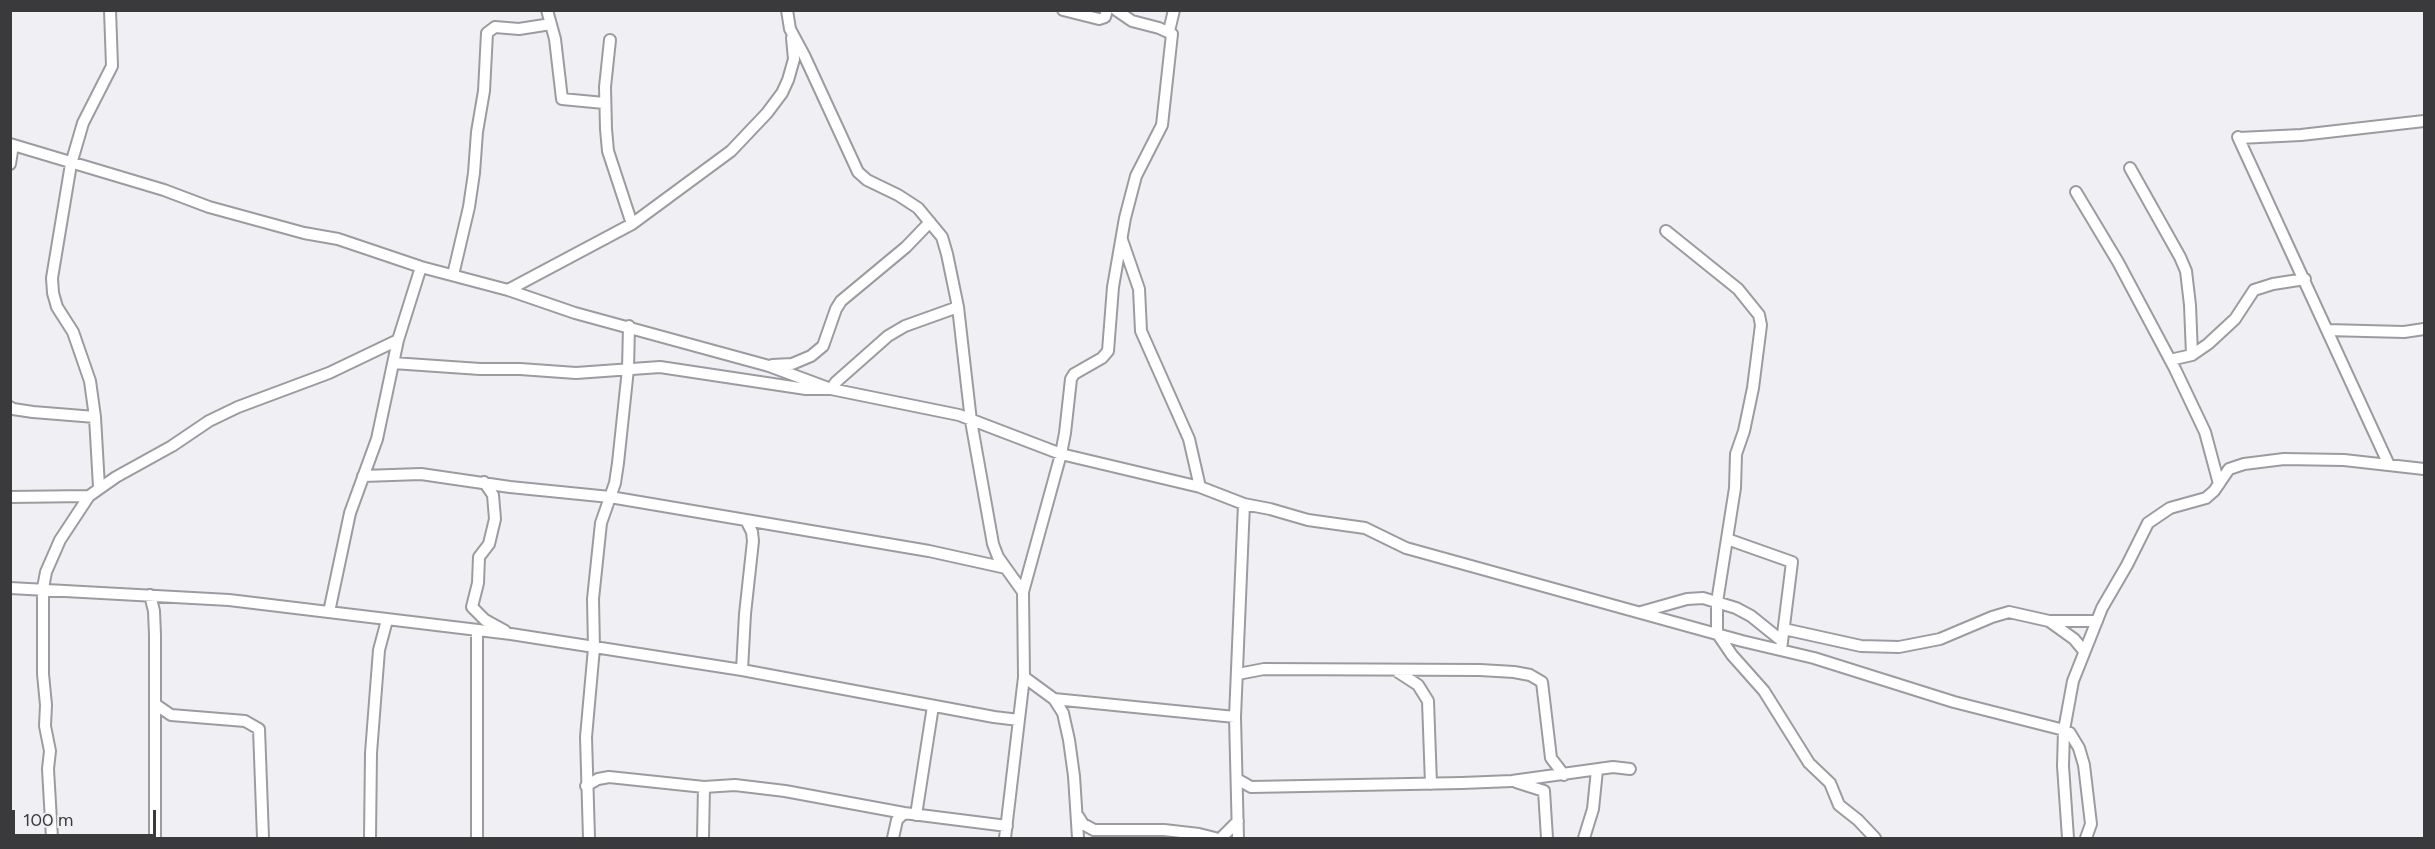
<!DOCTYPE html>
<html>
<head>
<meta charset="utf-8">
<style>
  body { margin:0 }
  #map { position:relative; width:2435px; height:849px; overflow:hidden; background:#f0f0f4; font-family:Figtree,sans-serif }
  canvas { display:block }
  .frame { position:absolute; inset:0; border:12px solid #3a3a3c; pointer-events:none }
  .scale { position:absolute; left:12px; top:810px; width:144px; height:27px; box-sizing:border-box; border:3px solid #3a3a3c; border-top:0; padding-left:8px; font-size:18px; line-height:21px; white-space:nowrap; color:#3a3a3c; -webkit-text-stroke:4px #f0f0f4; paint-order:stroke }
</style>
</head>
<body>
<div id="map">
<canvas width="2435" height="849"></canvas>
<div class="frame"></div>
<div class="scale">100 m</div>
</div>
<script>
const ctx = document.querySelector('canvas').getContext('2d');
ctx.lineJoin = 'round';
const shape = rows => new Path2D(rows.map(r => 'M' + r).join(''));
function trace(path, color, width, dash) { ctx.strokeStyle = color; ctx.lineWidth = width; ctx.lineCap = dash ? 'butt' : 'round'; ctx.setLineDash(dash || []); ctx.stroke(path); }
const minor = shape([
  [547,10,555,39,562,99,604,103],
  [787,10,790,29,804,55,858,172,867,180,898,195,918,208,942,237,947,254,958,307,971,421,993,544,998,557,1023,592,1024,677,1005,838],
  [1063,10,1099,19,1105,17,1107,10],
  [1169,31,1174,10],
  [610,40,605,87,606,129,608,151,632,224],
  [2238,137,2389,465],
  [2239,138,2301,135,2424,121],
  [10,144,164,190,209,207,304,233,338,239,421,267,508,290,575,313,769,366,831,389,959,415,1061,454,1200,487,1244,504,1270,509,1308,520,1365,528,1406,548,1742,641,1814,658,1954,702,2064,730,2070,733,2079,748,2084,765,2091,824,2086,838],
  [10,164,13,145],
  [2130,168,2180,257,2186,271,2190,305,2192,355],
  [2076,192,2118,262,2175,369,2205,432,2219,484],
  [1666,231,1738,289,1759,315,1761,325,1753,388,1744,431,1736,454,1735,488,1717,602,1717,633,1732,655,1764,691,1809,763,1830,783,1839,805,1858,820,1875,838],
  [1122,240,1139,289,1141,331,1189,439,1200,487],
  [453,275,469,207,474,173,477,132,484,91,487,33,495,27,519,29,551,24],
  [508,290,632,224,731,151,767,113,782,93,788,80,794,59,792,38],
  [2327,330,2404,332,2424,329],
  [2170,360,2192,355,2208,344,2235,319,2254,290,2273,284,2305,279],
  [393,363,480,369,520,369,576,373,660,367,806,389,831,389,836,382,888,336,905,326,958,307],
  [772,365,792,364,811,356,823,346,836,309,841,301,906,247,930,222],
  [10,407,13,409,33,412,95,417],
  [363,476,421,474,510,487,610,497,929,551,1006,568],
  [484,482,493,495,495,519,489,544,479,557,478,583,472,607,485,620,505,631],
  [99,487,95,417,90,381,73,332,57,307,53,293,52,278,71,164,83,123,112,66,110,10],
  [10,497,89,496],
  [1727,539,1792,562,1781,650],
  [10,588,229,600,511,634,742,670,994,717,1019,720],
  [1023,592,1061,454,1065,433,1071,379,1074,374,1102,358,1108,351,1113,287,1125,218,1136,176,1162,125,1172,34,1159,28,1132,21,1116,10],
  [150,595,154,611,155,635,155,838],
  [329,612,350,513,377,439,398,340,421,267],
  [1641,612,1687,599,1703,598,1736,608,1751,616,1782,641],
  [2049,621,2097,621],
  [1784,629,1861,646,1899,647,1940,639,1992,617,2009,612,2049,621,2074,639,2084,651],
  [477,631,477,838],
  [742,670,745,614,753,541,752,532,746,520],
  [1398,672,1418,685,1428,701,1431,784],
  [1238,674,1264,669,1480,670,1514,672,1530,675,1542,682,1551,758,1564,775],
  [1024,677,1054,699,1063,713,1069,740,1074,776,1078,838],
  [1054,699,1235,717],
  [155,704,171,715,245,721,259,729,263,838],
  [1237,779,1251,787,1462,783,1512,781,1613,767,1630,769],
  [1516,782,1544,791,1547,838],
  [586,786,598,779,609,777,704,787,735,785,785,791,904,813,1007,826],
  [916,815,933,706],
  [1078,816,1083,824,1094,830,1164,830,1199,834,1215,838],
  [52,838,48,769,50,751,45,726,46,705,43,674,43,588,46,572,60,540,89,496,116,477,172,446,209,421,238,407,329,373,398,340],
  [370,838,371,753,379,650,387,620],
  [589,838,586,737,594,648,593,599,601,523,615,483,618,463,628,369,629,326],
  [703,838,704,787],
  [893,838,897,820,904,813],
  [1221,838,1238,821],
  [1238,838,1235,717,1244,504],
  [1584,838,1593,809,1597,770],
  [2068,838,2063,766,2064,730,2073,681,2102,608,2127,565,2148,523,2170,508,2206,498,2214,491,2229,469,2244,464,2284,459,2344,460,2424,469]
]);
trace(minor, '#9b9c9f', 14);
trace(minor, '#fff', 10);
</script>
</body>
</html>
